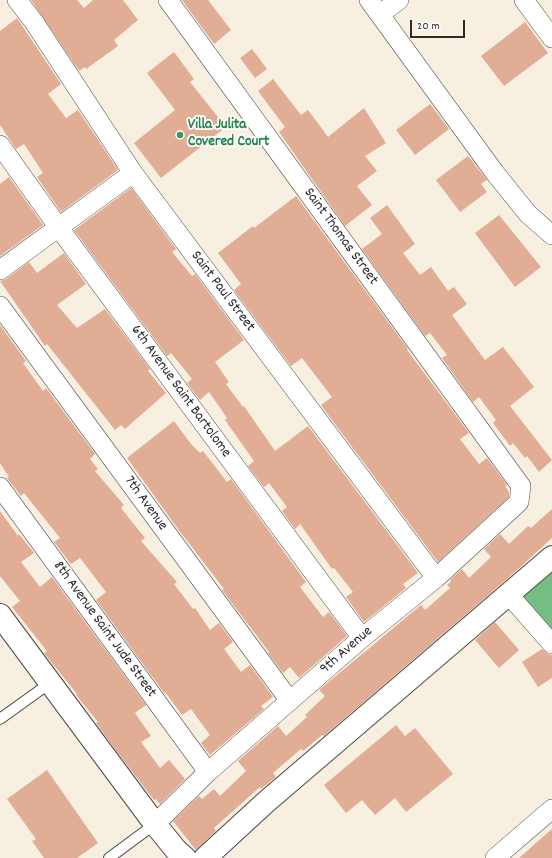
<!DOCTYPE html>
<html>
<head>
<meta charset="utf-8">
<style>
  body { margin:0 }
  #map { position:relative; width:552px; height:858px; overflow:hidden; background:#f7efe0; font-family:Dekko,sans-serif }
  canvas { display:block }
  .scale { position:absolute; left:410px; top:20px; width:55px; height:18px; box-sizing:border-box; border:2px solid #2b2b2b; border-top:0; padding-left:5px; font-size:12px; line-height:14px; white-space:nowrap; color:#2b2b2b; -webkit-text-stroke:3px #fff; paint-order:stroke }
</style>
</head>
<body>
<div id="map">
<canvas width="552" height="858"></canvas>
<div class="scale">20 m</div>
</div>
<script>
const ctx = document.querySelector('canvas').getContext('2d');
ctx.lineJoin = 'round';
function fill(path, color) { ctx.fillStyle = color; ctx.fill(path, 'evenodd'); }
const shape = rows => new Path2D(rows.map(r => 'M' + r).join(''));
function trace(path, color, width, dash) { ctx.strokeStyle = color; ctx.lineWidth = width; ctx.lineCap = dash ? 'butt' : 'round'; ctx.setLineDash(dash || []); ctx.stroke(path); }
function drawText(font, color, halo, rows, align = 'center') {
  ctx.font = font + ' Dekko,sans-serif'; ctx.lineWidth = 3.5; ctx.setLineDash([]); ctx.textBaseline = 'middle'; ctx.strokeStyle = halo; ctx.fillStyle = color; for (const [text, x, y, turn = 0] of rows) {
    ctx.save(); ctx.translate(x, y); ctx.rotate((+turn || 0) * Math.PI / 180); ctx.textAlign = isNaN(turn) ? turn : align; if (halo) ctx.strokeText(text, 0, 0); ctx.fillText(text, 0, 0); ctx.restore();
  }
}
fill(shape([
  [552,566,552,630,518,596]
]), '#74be85');
fill(shape([
  [31,0,77,0,84,8,93,0,123,0,138,20,114,40,118,46,86,69,85,67,79,71],
  [182,0,208,0,231,30,214,44],
  [17,18,61,84,48,94,66,118,78,110,118,170,61,212,37,177,43,173,24,144,16,149,0,125,0,31],
  [525,22,548,53,504,86,481,56],
  [252,49,267,69,255,78,240,58],
  [174,52,194,79,190,82,226,127,161,178,134,143,175,110,147,73],
  [273,79,301,115,308,110,328,137,364,108,386,143,365,156,377,171,357,186,372,205,345,226,279,132,285,127,258,91],
  [430,104,449,129,415,155,396,130],
  [468,156,487,180,481,184,487,192,460,212,436,180],
  [9,177,43,225,0,256,0,184],
  [131,188,176,249,172,252,192,276,195,274,244,340,215,362,229,382,226,384,243,407,244,406,275,451,308,426,418,573,403,584,406,588,364,622,346,597,353,592,334,568,332,569,300,524,295,529,282,511,287,507,269,483,264,487,248,466,254,461,225,420,227,418,209,392,200,400,196,395,187,383,192,379,171,353,167,356,74,230],
  [296,196,408,349,407,350,469,433,460,439,479,464,487,458,507,485,505,486,509,492,509,497,438,562,326,412,321,405,332,397,302,358,291,366,234,290,241,284,218,253,253,226,254,228],
  [387,205,415,244,403,253,420,275,431,267,448,291,454,287,467,304,452,315,485,360,503,347,534,387,510,406,552,460,539,472,527,456,525,458,513,443,510,446,493,423,496,420,479,397,473,402,442,358,447,355,430,333,425,336,362,249,382,234,370,218],
  [499,215,541,267,515,287,475,233],
  [64,253,86,284,57,305,77,328,105,309,150,369,148,371,166,393,125,429,121,425,115,430,47,344,45,346,0,281,6,279,29,262,37,273],
  [0,325,26,361,23,363,43,391,46,388,95,454,90,459,98,469,95,471,124,505,121,508,145,538,141,541,177,582,174,584,193,609,195,608,210,630,219,623,233,642,224,649,241,672,250,665,273,697,261,706,264,709,210,755,201,743,210,735,191,709,182,715,165,692,164,693,96,600,106,592,80,558,71,564,54,542,60,538,24,493,21,496,7,478,9,477,0,463],
  [174,421,191,444,200,453,203,451,227,482,231,479,306,582,300,587,323,617,329,612,347,636,299,678,290,667,283,673,268,653,269,652,222,590,224,589,178,529,127,458],
  [552,509,552,538,506,580,324,736,322,735,303,751,301,749,273,773,276,777,261,789,260,787,214,828,216,831,196,850,173,821,199,796,202,799,214,789,220,796,246,771,238,761,278,726,286,736,307,717,305,715,325,696,319,690,421,605,425,610,450,588,447,585,451,582,450,580,462,569,469,578,491,557,484,549,500,534,509,544,528,526,531,528],
  [0,511,18,536,19,534,34,553,21,562,40,587,52,577,146,705,135,713,151,736,141,742,160,768,169,760,185,779,160,804,156,799,154,800,120,756,96,723,98,722,76,695,77,694,44,653,47,651,12,607,20,601,0,576],
  [495,622,519,650,499,668,475,640],
  [542,649,548,654,552,655,552,678,538,687,522,662],
  [396,725,405,736,415,728,453,774,406,812,395,798,375,815,362,800,346,813,324,785],
  [47,770,98,843,77,858,44,858,32,841,36,839,7,799],
  [552,829,552,858,519,858]
]), '#e1ad94');
const lane = shape([
  [0,719,50,683],
  [109,858,155,824]
]);
const street = shape([
  [17,0,34,22,133,173,436,578],
  [369,0,495,173,528,214,552,235],
  [524,0,552,38],
  [380,14,399,0],
  [0,145,59,228,362,638],
  [0,270,133,173],
  [0,306,290,701],
  [0,487,208,772],
  [509,595,552,644],
  [155,824,208,772,362,638,436,578,519,502,521,486,168,0],
  [495,858,552,809]
]);
const secondary = shape([
  [0,615,155,824,176,850,185,858],
  [205,858,266,802,552,557]
]);
trace(lane, '#4a4846', 12);
trace(street, '#4a4846', 20);
trace(secondary, '#4a4846', 24);
trace(lane, '#fff', 10);
trace(street, '#fff', 19);
trace(secondary, '#fff', 22);
for (const [x, y, r, color] of [
  [180,135,4,"#2e9e5b"]
]) { const dot = new Path2D(); dot.arc(x, y, r, 0, 2 * Math.PI); ctx.fillStyle = color; ctx.fill(dot); trace(dot, '#fff', 1.5); }
drawText('bold 15px', '#27864d', '#fff', [
  ["Villa Julita",188,126],
  ["Covered Court",188,143]
], 'left');
drawText('15px', '#2b2b2b', '#fff', [
  ["Saint Thomas Street",340,237,54],
  ["Saint Paul Street",222,292,53],
  ["6th Avenue Saint Bartolome",180,392,54],
  ["7th Avenue",145,504,54],
  ["8th Avenue Saint Jude Street",104,630,54],
  ["9th Avenue",347,651,-41]
]);
</script>
</body>
</html>
